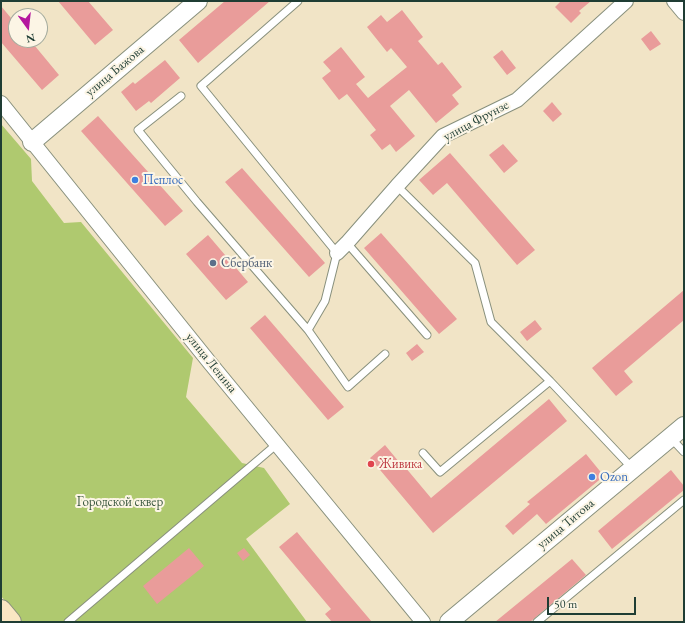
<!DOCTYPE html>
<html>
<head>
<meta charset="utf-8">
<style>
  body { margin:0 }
  #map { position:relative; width:685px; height:623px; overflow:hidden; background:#f1e4c6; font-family:"EB Garamond",serif }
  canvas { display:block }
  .frame { position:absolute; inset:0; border:2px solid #1f3d34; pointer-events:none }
  .north { position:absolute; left:8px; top:8px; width:40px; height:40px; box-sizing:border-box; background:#fcf5e5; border:1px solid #a4ab9e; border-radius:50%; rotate:165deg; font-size:11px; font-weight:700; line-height:16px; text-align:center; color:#1f3d34 }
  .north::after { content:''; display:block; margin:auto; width:14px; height:18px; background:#b5179e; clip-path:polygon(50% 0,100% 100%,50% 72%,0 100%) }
  .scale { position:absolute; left:547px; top:597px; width:89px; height:18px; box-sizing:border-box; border:2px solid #1f3d34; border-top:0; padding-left:5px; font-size:12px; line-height:14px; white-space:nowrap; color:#1f3d34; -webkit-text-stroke:3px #fcf5e5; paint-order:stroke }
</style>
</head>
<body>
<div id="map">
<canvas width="685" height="623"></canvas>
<div class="frame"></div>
<div class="north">N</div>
<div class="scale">50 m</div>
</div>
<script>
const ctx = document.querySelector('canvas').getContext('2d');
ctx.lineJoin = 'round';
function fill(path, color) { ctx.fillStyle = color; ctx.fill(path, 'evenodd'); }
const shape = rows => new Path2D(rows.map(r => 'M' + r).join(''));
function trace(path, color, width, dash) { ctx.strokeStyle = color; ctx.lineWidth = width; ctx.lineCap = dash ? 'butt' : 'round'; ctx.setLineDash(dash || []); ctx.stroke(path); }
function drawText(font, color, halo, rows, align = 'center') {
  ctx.font = font + ' "EB Garamond",serif'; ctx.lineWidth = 4; ctx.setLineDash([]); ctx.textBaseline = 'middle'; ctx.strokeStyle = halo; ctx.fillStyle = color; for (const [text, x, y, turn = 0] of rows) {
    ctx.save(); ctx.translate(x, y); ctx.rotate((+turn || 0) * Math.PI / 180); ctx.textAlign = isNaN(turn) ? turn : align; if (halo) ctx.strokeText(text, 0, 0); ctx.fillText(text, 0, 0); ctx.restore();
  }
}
fill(shape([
  [1,124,31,159,32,181,64,223,81,222,193,358,186,397,242,463,264,468,290,504,246,539,307,622,22,622,1,596]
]), '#afc96f');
fill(shape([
  [58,1,88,1,113,30,95,45],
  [225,1,270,1,198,63,179,40],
  [561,1,591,1,579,11,581,13,571,23,555,7],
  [1,6,16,24,16,40,30,40,59,75,42,90,1,42],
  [402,10,423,37,418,41,438,65,442,62,462,87,452,95,459,104,436,123,409,90,390,106,415,136,396,152,390,144,382,150,370,135,376,130,347,94,339,100,322,78,331,71,323,62,341,47,365,77,356,84,368,98,407,67,391,48,387,52,367,27,381,15,387,22],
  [651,31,661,44,650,51,641,39],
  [502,50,516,68,507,75,493,57],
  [165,60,180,78,151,103,149,101,136,111,121,92,133,82,135,84],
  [552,102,562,114,553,122,543,111],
  [98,116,183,211,165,226,81,131],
  [503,144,518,161,504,173,489,155],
  [450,153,535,250,517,265,447,183,433,195,419,180],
  [242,168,325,263,309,277,225,182],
  [381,233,457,319,439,334,364,248],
  [208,235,248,282,226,300,186,254],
  [684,290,684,320,624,371,633,382,616,396,592,368],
  [265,315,344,407,328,420,250,328],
  [535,320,542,329,527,341,520,332],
  [417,344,424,352,412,361,406,353],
  [549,399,567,421,433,533,370,458,385,445,404,468,405,467,431,498],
  [586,454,604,476,546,524,537,514,513,535,505,526,530,504,527,502],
  [671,470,684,486,684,490,612,549,598,531],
  [297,532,344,589,372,622,332,622,325,614,331,609,279,547],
  [189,548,204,566,157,604,143,586],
  [244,548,250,555,243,561,237,553],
  [572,559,586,575,530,622,495,622]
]), '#e99c9a');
const service = shape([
  [298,1,201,86,337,253,325,301,308,330],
  [181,96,138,130,197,202,308,330,348,387,385,354],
  [397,186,475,263,491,322,550,381,632,468],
  [347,243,427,335],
  [670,437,684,452],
  [423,453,440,472,550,381],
  [68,622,277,444],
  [537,622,684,500]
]);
const minor = shape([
  [674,1,684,13],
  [1,103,210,363,423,622],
  [337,253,347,243,397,186,443,136,517,100,626,1]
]);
const tertiary = shape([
  [32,142,198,1],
  [449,622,684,426]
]);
const secondary = shape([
  [1,610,11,622]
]);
trace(service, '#88907d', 9);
trace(minor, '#88907d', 16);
trace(tertiary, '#88907d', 20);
trace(secondary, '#88907d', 22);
trace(service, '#fff', 7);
trace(minor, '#fff', 14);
trace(tertiary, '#fff', 18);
trace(secondary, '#fae7c3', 20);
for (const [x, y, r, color] of [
  [135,180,4,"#3f7fe0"],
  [213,263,4,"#5c6f8a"],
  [371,464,4,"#e0444e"],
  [592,477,4,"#3f7fe0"]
]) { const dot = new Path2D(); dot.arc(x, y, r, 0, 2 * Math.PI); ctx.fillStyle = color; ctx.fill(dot); trace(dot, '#fcf5e5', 1.5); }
drawText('13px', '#1f3d34', '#fcf5e5', [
  ["улица Бажова",115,71,-40],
  ["улица Фрунзе",476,121,-28],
  ["улица Ленина",211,363,51],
  ["улица Титова",566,524,-40]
]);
drawText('13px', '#366cbe', '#fcf5e5', [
  ["Пеплос",143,180],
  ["Ozon",600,477]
], 'left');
drawText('13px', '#4e5e75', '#fcf5e5', [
  ["Сбербанк",221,263]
], 'left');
drawText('13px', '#be3a42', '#fcf5e5', [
  ["Живика",379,464]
], 'left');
drawText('13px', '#3c5940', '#fcf5e5', [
  ["Городской сквер",120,502]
]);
</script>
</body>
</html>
